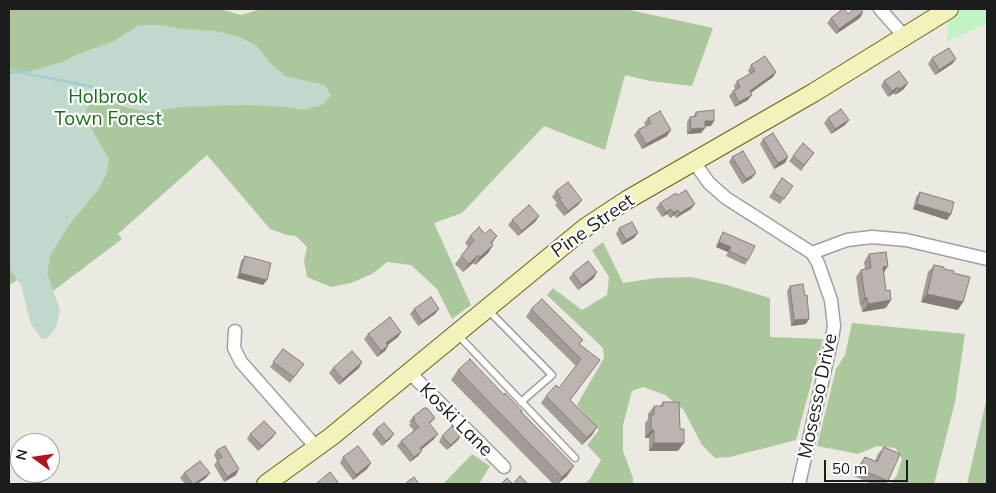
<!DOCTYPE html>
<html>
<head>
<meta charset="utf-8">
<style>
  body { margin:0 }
  #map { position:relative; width:996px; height:493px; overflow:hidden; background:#ece9e3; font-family:Mulish,sans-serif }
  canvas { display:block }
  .frame { position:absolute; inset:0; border:10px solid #1c1c1c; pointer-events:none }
  .north { position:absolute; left:10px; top:433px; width:50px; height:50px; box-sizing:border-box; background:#fff; border:1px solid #a4a4a4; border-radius:50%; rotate:284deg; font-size:14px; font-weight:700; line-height:20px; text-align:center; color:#1c1c1c }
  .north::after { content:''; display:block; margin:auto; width:18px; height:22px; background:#b4141d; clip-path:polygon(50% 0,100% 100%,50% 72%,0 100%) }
  .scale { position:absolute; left:824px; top:460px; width:84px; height:22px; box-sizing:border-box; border:2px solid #1c1c1c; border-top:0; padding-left:6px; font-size:15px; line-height:18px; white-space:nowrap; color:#1c1c1c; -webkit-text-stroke:4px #fff; paint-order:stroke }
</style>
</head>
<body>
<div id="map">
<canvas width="996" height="493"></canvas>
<div class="frame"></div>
<div class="north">N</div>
<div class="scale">50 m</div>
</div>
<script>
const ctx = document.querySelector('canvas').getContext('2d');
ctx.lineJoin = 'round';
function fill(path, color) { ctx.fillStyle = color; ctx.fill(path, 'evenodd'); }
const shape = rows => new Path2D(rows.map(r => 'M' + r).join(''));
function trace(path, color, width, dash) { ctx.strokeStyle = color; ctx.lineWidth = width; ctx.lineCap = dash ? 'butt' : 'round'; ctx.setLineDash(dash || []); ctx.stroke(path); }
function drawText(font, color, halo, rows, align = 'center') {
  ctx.font = font + ' Mulish,sans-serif'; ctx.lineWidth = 4.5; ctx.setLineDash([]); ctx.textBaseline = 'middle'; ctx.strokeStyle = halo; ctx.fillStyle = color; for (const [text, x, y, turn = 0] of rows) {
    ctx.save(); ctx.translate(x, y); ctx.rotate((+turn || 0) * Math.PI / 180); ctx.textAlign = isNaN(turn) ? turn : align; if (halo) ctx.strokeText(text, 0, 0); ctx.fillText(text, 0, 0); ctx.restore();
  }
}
fill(shape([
  [9,9,220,9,241,15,261,9,625,9,713,28,692,86,650,81,625,75,605,150,544,126,462,213,434,223,471,305,452,319,437,289,411,265,387,262,372,274,351,283,331,287,307,277,304,261,307,247,296,236,287,235,270,229,207,155,118,234,122,239,45,297,28,274,9,285],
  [603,242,623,283,656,278,691,277,727,285,770,298,770,337,823,339,796,440,730,457,715,458,702,445,683,409,665,395,643,387,632,391,623,425,623,451,633,478,633,484,585,484,590,479,601,460,587,445,599,430,577,405,604,358,603,348,547,295,553,288,582,310,607,295,609,277,592,250],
  [852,323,965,334,955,402,934,484,890,484,897,475,902,459,895,448,877,446,858,454,817,446,836,369,845,355],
  [987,397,987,484,967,484],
  [472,454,490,466,479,484,443,484]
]), '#abc89c');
fill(shape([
  [139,25,159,25,184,29,216,31,239,37,256,45,270,63,285,76,325,85,331,96,322,105,304,110,286,107,243,105,181,107,148,112,124,107,110,100,93,99,86,110,88,123,109,159,107,173,98,190,69,225,51,254,47,273,60,310,56,327,48,338,42,339,31,324,21,285,9,268,9,74,24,73,62,62,76,55,114,41]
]), '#c1d9cd');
fill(shape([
  [964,9,987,9,987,24,947,41,949,18]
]), '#c3f3c4');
trace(shape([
  [9,70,93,87]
]), '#a7ced6', 3);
const lane = shape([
  [487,309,552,375,521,402],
  [457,334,575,458]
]);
const street = shape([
  [880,9,904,36],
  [694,162,709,183,726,198,812,253,818,263,831,300,834,326,832,338,799,484],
  [812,253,847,240,872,237,906,240,987,259],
  [235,331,234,348,241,362,316,447],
  [409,372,504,467]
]);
const secondary = shape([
  [266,484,332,436,586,227,627,200,813,93,949,9]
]);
trace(lane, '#a0a0a0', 9);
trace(street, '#a0a0a0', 15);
trace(secondary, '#62670f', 20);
trace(lane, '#fff', 6);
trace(street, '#fff', 12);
trace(secondary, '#f2f2bb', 18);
fill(shape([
  [863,12,860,18,836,34,827,23,831,18,848,14],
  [932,58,956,59,952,64,935,75,928,64],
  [751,65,776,72,773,77,751,93,748,100,735,107,729,96,733,91,735,89,734,86,737,81,750,74,748,71],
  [884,81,904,89,895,95,894,93,888,97,881,86],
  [696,112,714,121,711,126,705,126,705,128,701,133,687,134,687,122,690,117,693,117],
  [648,118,667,136,642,149,634,135,638,130,646,126,644,123],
  [828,118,849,120,845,125,831,134,824,123],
  [763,139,785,163,774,169,760,144],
  [814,153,801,171,789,161,793,156],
  [732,157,752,178,742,184,729,162],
  [782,178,793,186,780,204,769,197],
  [556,191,582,200,578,205,564,216,555,205,557,203,552,197],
  [920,192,951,214,947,220,913,209,916,197],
  [660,203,691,209,676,218,674,215,670,218,667,214,662,217,656,208],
  [539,216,535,222,518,236,508,225,512,220],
  [619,228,634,238,622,245,616,234],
  [723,232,748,260,745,265,726,256,728,252,716,247,720,237],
  [485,234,497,236,492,244,493,245,488,253,475,265,473,263,463,272,455,264,468,247,465,243,470,236],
  [869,254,888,266,883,273,886,308,862,312,861,305,860,306,856,277,861,270,865,269,864,262],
  [245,256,263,285,237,278,241,261],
  [934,265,944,269,958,310,921,302,928,272],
  [573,273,594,278,578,290,569,278],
  [790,286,805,296,806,324,791,326,787,291],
  [414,309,439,309,435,314,418,326,410,314],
  [531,309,600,360,570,400,597,427,592,435,582,445,541,403,546,396,559,388,576,366,526,317],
  [401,332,398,337,388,345,385,351,377,357,364,339,368,334],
  [283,349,304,364,290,383,270,367],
  [333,368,359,368,339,385,329,373],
  [458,370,504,395,522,412,567,476,558,484,553,484,451,380],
  [663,402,678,451,649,451,649,438,645,438,645,423,648,419,648,414,654,406,660,406],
  [413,417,435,418,430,424,434,439,421,450,418,456,410,462,397,446,401,441,414,431,409,425,411,423,409,422],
  [376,429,394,434,390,439,382,446,372,434],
  [276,433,272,438,258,451,247,439,250,434],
  [461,435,458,440,447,450,439,442,442,436],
  [884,447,888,481,886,484,872,484,854,476,859,465,865,457,875,461,878,454],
  [217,450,236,475,224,482,214,465,217,461,214,455],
  [343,457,371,463,367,469,353,480,340,463],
  [184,473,206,478,197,484,185,484,180,478]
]), '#a29b97');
fill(shape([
  [863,12,860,18,836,34,839,29],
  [956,59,952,64,935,75,939,70],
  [776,72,773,77,746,96,750,91],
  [908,83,904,89,895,95,899,89],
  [898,87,894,93,888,97,892,91],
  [752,95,748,100,735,107,739,102],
  [849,120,845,125,831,134,835,129],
  [705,121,714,121,711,126,701,127],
  [705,128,701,133,687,134,691,129],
  [671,130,667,136,642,149,646,144],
  [788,157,785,163,774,169,778,163],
  [756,173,752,178,742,184,746,179],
  [582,200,578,205,564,216,568,211],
  [695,204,691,209,676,218,680,213],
  [917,204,951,214,947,220,913,209],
  [671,209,667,214,662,217,666,212],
  [678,210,674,215,670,218,673,213],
  [539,216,535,222,518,236,522,231],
  [638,233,634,238,622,245,626,240],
  [719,242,731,247,728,252,716,247],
  [493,245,488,253,475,265,480,257],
  [478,255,473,263,463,272,469,264],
  [888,266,883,274,883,267],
  [597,272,594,278,578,290,582,285],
  [240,273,267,280,263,285,237,278],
  [927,294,963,302,958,310,921,302],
  [865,298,867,298,861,305,860,306],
  [891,300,886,308,862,312,868,304],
  [439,309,435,314,418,326,422,321],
  [809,319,806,324,791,326,794,320],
  [401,332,398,337,383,348,386,343],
  [388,346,385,351,377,357,381,351],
  [362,362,359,368,339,385,343,379],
  [597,427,592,435,582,445,587,438],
  [651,430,654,430,649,438,645,438],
  [276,433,272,438,258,451,262,446],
  [394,434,390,439,382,446,386,441],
  [438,434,434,439,416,454,420,448],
  [461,435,458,440,447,450,451,445],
  [654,443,684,443,678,451,649,451],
  [422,451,418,456,410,462,414,457],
  [371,463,367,469,353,480,356,475],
  [574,466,567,476,557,484,562,477],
  [239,469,236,475,224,482,227,477],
  [210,473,206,478,197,484,194,484]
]), '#847e7b');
const building = shape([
  [843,9,844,9,848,14,854,9,860,9,863,12,839,29,831,18,843,9],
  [949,48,956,59,939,70,932,58,949,48],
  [765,56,776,72,750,91,752,95,739,102,733,91,740,87,737,81,755,71,751,65,765,56],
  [899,71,908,83,899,89,898,87,892,91,884,81,899,71],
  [841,109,849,120,835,129,828,118,841,109],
  [714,110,714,121,705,121,705,128,691,129,690,117,696,116,696,112,714,110],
  [660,111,671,130,646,144,638,130,651,123,648,118,660,111],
  [773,133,788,157,778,163,763,139,773,133],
  [803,143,814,153,804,165,793,156,803,143],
  [743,151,756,173,746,179,732,157,743,151],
  [782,178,793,186,784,199,773,192,782,178],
  [568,182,582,200,568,211,559,199,561,198,556,191,568,182],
  [686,190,695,204,680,213,678,210,673,213,671,209,666,212,660,203,676,193,678,195,686,190],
  [920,192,954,202,951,214,917,204,920,192],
  [529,205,539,216,522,231,512,220,529,205],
  [632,222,638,233,626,240,619,228,632,222],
  [479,227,485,234,490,229,497,236,491,242,493,245,480,257,478,255,469,264,461,256,474,240,470,236,479,227],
  [723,232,755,246,748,260,729,251,731,247,719,242,723,232],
  [886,252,888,266,883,267,886,291,890,290,891,300,868,304,867,298,865,298,861,270,871,268,869,254,886,252],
  [245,256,271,263,267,280,240,273,245,256],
  [588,261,597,272,582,285,573,273,588,261],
  [934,265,944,267,944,269,954,271,953,273,970,277,963,302,927,294,934,265],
  [803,284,805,296,807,295,809,319,794,320,790,286,803,284],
  [431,297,439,309,422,321,414,309,431,297],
  [542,299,583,340,579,344,600,360,570,400,597,427,587,438,546,396,556,385,559,388,581,359,531,309,542,299],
  [390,317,401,332,386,343,388,346,381,351,368,334,390,317],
  [283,349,304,364,294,377,273,362,283,349],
  [352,351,362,362,343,379,333,368,352,351],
  [470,359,504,395,505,393,522,411,521,412,574,466,562,477,458,370,470,359],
  [663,402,679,402,680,429,684,429,684,443,654,443,654,430,651,430,651,415,654,415,654,406,663,406,663,402],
  [424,408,427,408,435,418,429,423,438,434,420,448,422,451,414,457,401,441,419,427,413,420,415,419,413,417,424,408],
  [264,421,276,433,262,446,250,434,264,421],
  [384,423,394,434,386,441,376,429,384,423],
  [452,426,461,435,451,445,442,436,452,426],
  [225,446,239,469,227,477,217,460,222,457,217,450,225,446],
  [358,446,371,463,356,475,343,457,358,446],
  [884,447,900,454,888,481,859,469,865,457,877,462,884,447],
  [200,461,210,473,194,484,193,484,184,473,200,461],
  [330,472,338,482,335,484,318,484,317,483,330,472],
  [520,476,528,484,501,484,507,478,513,484,520,476],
  [414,477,419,484,408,484,407,482,414,477]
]);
fill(building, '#bcb4b0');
trace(building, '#847e7b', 1);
drawText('19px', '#166e19', '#fff', [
  ["Holbrook",108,97],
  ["Town Forest",108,119]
]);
drawText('19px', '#1c1c1c', '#fff', [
  ["Pine Street",593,226,-35],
  ["Mosesso Drive",818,396,-78],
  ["Koski Lane",456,420,45]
]);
</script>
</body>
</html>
